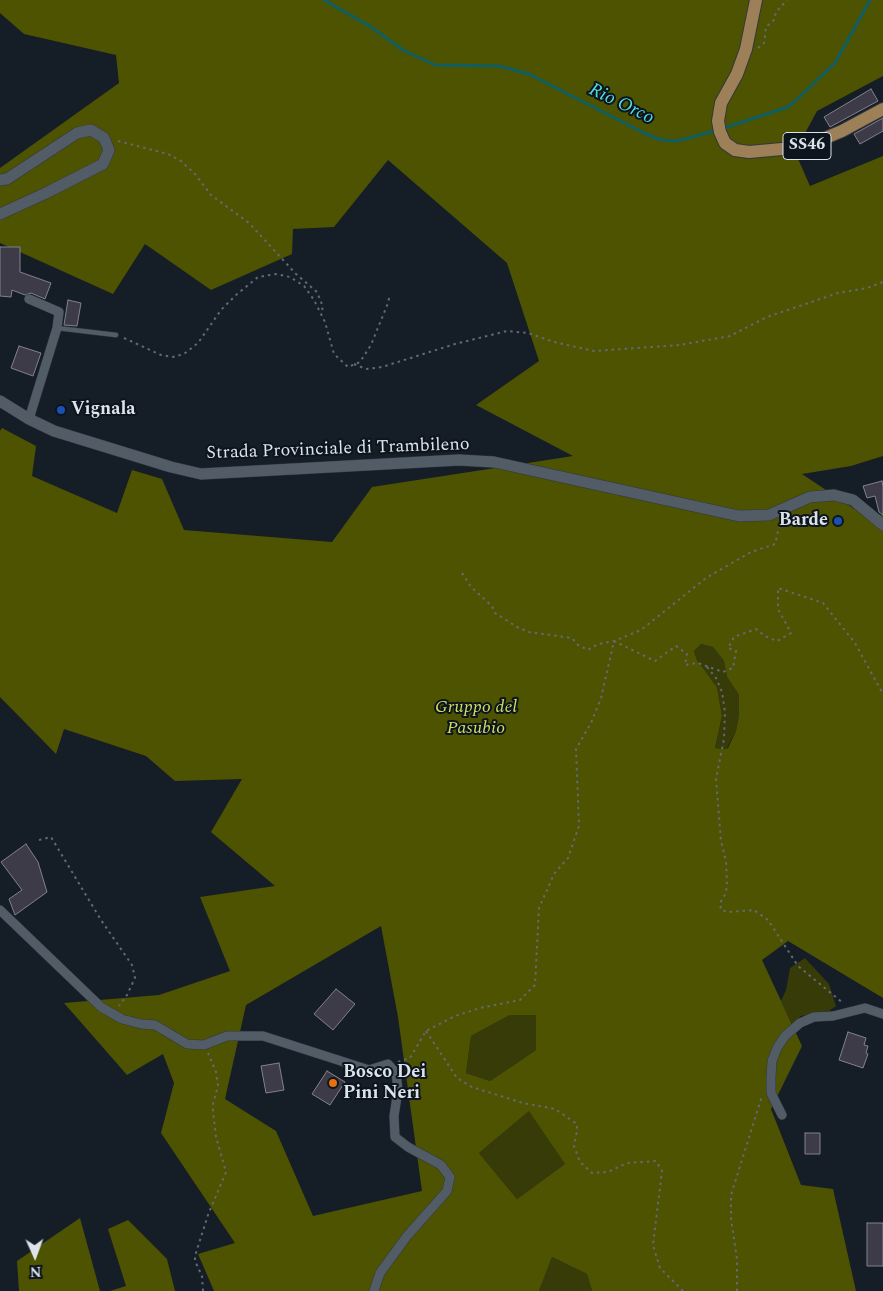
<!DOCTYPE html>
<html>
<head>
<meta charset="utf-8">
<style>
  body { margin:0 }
  #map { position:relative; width:883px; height:1291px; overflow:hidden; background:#151d27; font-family:Spectral,serif }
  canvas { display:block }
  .north { position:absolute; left:10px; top:1231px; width:50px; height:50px; -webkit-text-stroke:4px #0c141d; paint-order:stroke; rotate:178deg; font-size:14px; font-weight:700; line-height:20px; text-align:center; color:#dde3ea }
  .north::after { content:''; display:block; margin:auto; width:18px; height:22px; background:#dde3ea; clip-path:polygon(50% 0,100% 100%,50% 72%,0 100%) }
</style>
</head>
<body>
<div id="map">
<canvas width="883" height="1291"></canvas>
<div class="north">N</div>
</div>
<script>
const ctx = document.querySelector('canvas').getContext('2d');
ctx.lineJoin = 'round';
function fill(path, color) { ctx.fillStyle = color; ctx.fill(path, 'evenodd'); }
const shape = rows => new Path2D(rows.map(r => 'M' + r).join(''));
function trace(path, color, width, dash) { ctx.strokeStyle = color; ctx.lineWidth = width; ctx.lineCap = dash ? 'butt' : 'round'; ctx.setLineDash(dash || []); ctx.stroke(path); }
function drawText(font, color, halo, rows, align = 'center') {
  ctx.font = font + ' Spectral,serif'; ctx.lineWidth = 4; ctx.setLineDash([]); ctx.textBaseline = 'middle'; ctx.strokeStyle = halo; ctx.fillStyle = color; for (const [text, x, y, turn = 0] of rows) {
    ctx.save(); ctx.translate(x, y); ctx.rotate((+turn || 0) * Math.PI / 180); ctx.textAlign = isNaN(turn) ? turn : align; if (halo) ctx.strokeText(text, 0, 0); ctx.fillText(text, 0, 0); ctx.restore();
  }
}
fill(shape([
  [701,644,713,647,724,661,727,677,739,695,739,715,736,731,727,748,725,749,715,748,722,716,717,687,697,660,694,651],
  [805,958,829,984,836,1006,829,1011,801,1016,792,1024,781,1001,786,990,790,968],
  [510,1015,536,1015,536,1050,490,1081,466,1073,471,1036],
  [530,1110,565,1164,517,1199,479,1153],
  [552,1257,587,1274,592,1291,539,1291]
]), '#363b08');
fill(shape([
  [0,0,883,0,883,76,817,111,795,152,810,186,883,156,883,456,851,466,802,474,865,516,883,515,883,998,788,941,762,960,802,1046,771,1109,801,1185,833,1189,856,1291,592,1291,587,1274,552,1257,539,1291,214,1291,198,1254,235,1243,161,1133,174,1083,163,1054,127,1075,64,1003,159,995,230,971,200,897,275,886,211,832,242,779,175,781,146,756,64,729,56,754,0,697,0,431,2,428,36,446,32,476,117,513,132,470,162,479,184,530,332,542,372,487,573,456,476,405,539,361,507,263,388,160,334,227,293,229,292,254,211,290,145,244,113,294,0,243,0,168,119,83,116,55,24,34,0,13],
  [701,644,713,647,724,661,727,677,739,695,739,715,736,731,728,748,725,749,715,748,722,716,717,687,697,660,694,651],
  [381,926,398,1017,422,1191,313,1216,276,1131,225,1099,246,1005],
  [510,1015,536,1015,536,1050,490,1081,466,1073,471,1036],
  [529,1111,565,1164,517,1199,479,1153],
  [80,1218,100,1291,19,1291,17,1261],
  [128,1220,167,1259,175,1291,110,1291,126,1286,108,1229]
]), '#4d5300');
trace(shape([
  [324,0,371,27,403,50,435,65,499,66,529,74,644,133,661,140,677,141,718,130],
  [724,128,788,107,793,103,835,63,870,0]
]), '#0f5f62', 3);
const building = shape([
  [871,89,878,101,830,127,824,117,871,89],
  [883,118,883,131,860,144,854,134,883,118],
  [0,247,20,247,20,272,51,283,45,299,31,293,25,295,12,290,11,297,0,296,0,247],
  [68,300,81,303,77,326,64,325,68,300],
  [19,346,41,353,33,376,11,368,19,346],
  [882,481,883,486,883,515,879,512,875,496,867,498,863,486,882,481],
  [26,844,38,862,47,892,15,915,9,899,22,890,1,862,26,844],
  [336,989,355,1004,333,1030,314,1014,336,989],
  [848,1032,866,1038,864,1045,868,1046,866,1053,868,1054,863,1068,839,1060,848,1032],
  [279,1063,284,1090,266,1093,261,1066,279,1063],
  [327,1071,345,1082,330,1105,312,1094,327,1071],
  [805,1133,820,1133,820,1154,805,1154,805,1133],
  [867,1223,883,1223,883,1266,867,1266,867,1223]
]);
fill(building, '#3e3b48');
trace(building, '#84818f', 1);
const lane = shape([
  [57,328,116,335]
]);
const street = shape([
  [29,299,59,312,57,328,29,419],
  [0,910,101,1007,122,1019,141,1024,155,1025,187,1044,204,1045,227,1036,263,1036,369,1070,388,1064,396,1073,398,1090,394,1116,395,1137,408,1147,441,1165,450,1177,447,1191,407,1236,380,1273,374,1291],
  [782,1115,771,1093,771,1077,772,1061,777,1048,785,1036,800,1023,814,1017,833,1016,865,1008,883,1014]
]);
const secondary = shape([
  [0,180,7,179,77,133,91,130,104,138,109,150,103,164,46,193,0,214],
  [0,401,29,419,54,431,171,467,201,474,459,460,494,462,739,516,769,515,810,497,834,495,853,500,883,525]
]);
const primary = shape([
  [756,0,746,49,737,74,721,103,718,121,720,132,725,143,735,150,749,152,804,147,842,131,883,109]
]);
trace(lane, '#32373f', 5.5);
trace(street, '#32373f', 10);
trace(secondary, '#32373f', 12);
trace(primary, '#32373f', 14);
trace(shape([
  [758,48,764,43,766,27,774,20,776,12,787,0],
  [118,141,168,154,181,161,195,174,211,195,249,223,296,274,317,292,323,307,321,313],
  [124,338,161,355,173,357,184,354,198,343,221,310,236,295,258,277,276,274,290,277,304,286,314,300,325,322,334,354,348,367,360,362,371,345,388,303,390,294],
  [354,364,366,369,382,367,455,344,507,331,528,333,554,342,594,351,680,345,730,336,767,317,838,293,867,288,883,282],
  [462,573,471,587,492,606,495,613,517,627,529,632,572,638,578,645,588,650,598,644,614,641,641,630,706,578,751,552,775,544,780,523],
  [707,667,716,678,722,692,725,712,724,739,716,779,721,841,726,861,727,882,726,893,720,903,721,910,728,912,754,910,768,920,798,966,843,1003],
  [39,840,51,837,101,920,132,965,135,978,127,995,119,1006],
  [426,1031,457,1078,472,1087,523,1103,555,1109,577,1124,577,1131,574,1146,580,1162,592,1173,608,1172,627,1163,656,1161,662,1171,653,1245,660,1268,683,1291],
  [398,1062,410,1058,426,1031,455,1016,480,1008,520,1000,535,985,539,908,554,874,568,858,579,826,576,749,591,723,601,698,614,641,655,661,676,646,687,654,685,665,698,663,723,672,733,668,736,651,728,648,734,637,756,629,765,636,777,641,791,633,778,609,778,588,823,603,855,643,883,694],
  [203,1291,202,1276,195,1261,195,1256,208,1215,226,1172,216,1137,213,1111,213,1104,218,1086,216,1072,208,1053],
  [737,1291,737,1259,731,1219,731,1195,762,1096]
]), '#626972', 2, [2.5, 4]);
trace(lane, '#525c67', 4.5);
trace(street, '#525c67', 9);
trace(secondary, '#525c67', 11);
trace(primary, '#9e8058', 12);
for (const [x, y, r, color] of [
  [61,410,5,"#1a4fb4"],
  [838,521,5,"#1a4fb4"],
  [333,1083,5,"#e8710a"]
]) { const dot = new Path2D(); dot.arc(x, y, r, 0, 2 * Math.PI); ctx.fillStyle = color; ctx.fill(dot); trace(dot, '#0c141d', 2); }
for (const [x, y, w] of [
  [807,146,48]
]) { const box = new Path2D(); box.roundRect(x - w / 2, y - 13.5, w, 27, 4); ctx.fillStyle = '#0c141d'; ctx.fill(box); trace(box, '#dde3ea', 1); }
drawText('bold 16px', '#dde3ea', null, [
  ["SS46",807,146]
]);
drawText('bold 18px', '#dde3ea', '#0c141d', [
  ["Vignala",71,410],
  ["Barde",828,521,"right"],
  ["Bosco Dei",343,1073],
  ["Pini Neri",343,1094]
], 'left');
drawText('18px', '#dde3ea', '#0c141d', [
  ["Strada Provinciale di Trambileno",338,450,-2]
]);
drawText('italic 18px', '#d0dd61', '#0c141d', [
  ["Gruppo del",476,708],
  ["Pasubio",476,729]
]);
drawText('italic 19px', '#4fdce1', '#0c141d', [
  ["Rio Orco",621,105,26]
]);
</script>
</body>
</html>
